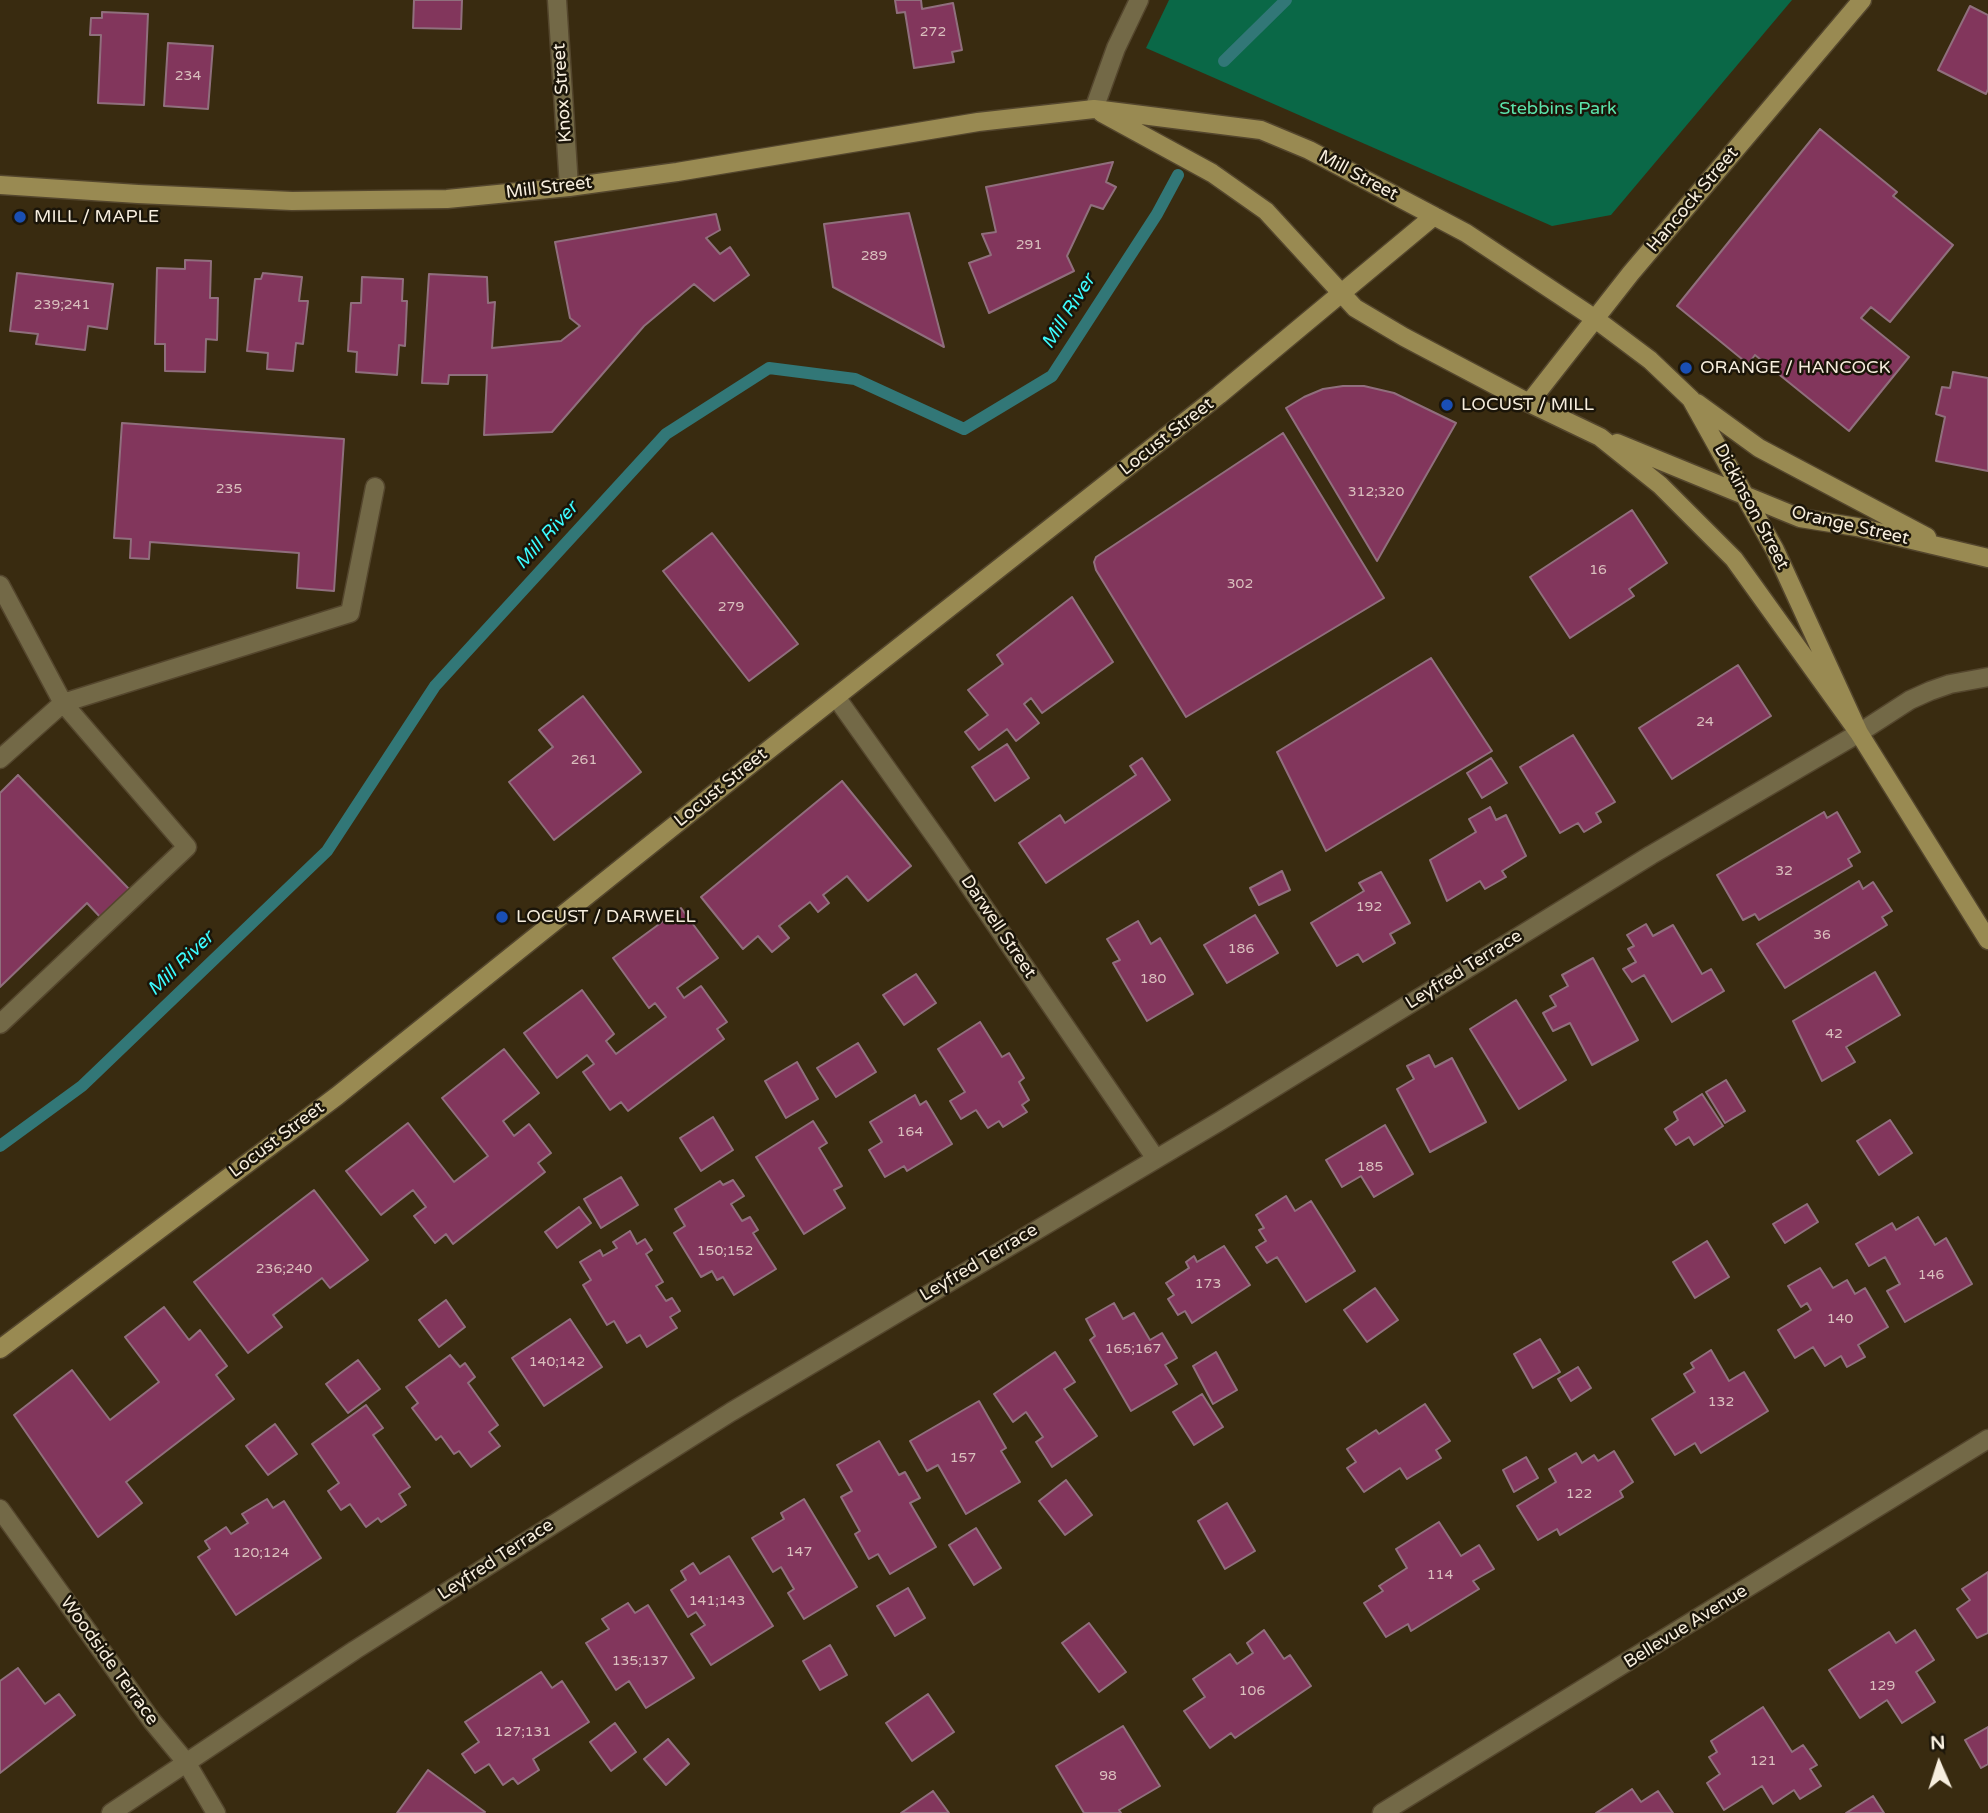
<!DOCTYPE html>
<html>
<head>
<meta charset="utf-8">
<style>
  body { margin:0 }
  #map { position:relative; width:1988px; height:1813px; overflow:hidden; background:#392b10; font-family:"Varela Round",sans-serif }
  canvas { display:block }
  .north { position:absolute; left:1904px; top:1729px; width:70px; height:70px; -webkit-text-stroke:5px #1b1509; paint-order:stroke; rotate:357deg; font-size:19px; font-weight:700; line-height:28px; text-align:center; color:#f7eede }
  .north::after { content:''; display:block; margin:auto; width:24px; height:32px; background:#f7eede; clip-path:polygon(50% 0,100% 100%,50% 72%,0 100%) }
</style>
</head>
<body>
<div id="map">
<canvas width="1988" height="1813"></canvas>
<div class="north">N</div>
</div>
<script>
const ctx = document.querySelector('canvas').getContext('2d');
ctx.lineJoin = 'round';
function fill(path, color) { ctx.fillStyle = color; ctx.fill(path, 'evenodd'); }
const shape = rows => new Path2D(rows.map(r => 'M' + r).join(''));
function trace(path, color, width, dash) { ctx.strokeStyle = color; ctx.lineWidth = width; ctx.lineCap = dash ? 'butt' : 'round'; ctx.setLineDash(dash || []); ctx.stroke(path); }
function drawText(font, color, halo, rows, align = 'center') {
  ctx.font = font + ' "Varela Round",sans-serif'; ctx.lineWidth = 5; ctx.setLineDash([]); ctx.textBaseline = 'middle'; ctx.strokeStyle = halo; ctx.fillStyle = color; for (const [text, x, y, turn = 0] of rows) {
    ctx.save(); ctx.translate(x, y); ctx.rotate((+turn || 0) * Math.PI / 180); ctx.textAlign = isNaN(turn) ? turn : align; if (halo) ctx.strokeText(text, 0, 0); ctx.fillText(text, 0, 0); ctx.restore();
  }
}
fill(shape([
  [1169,0,1792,0,1611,215,1552,226,1146,48]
]), '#0a6847');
trace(shape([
  [1224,61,1286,0],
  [0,1146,82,1086,327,851,435,686,666,434,769,368,855,379,964,429,1052,376,1157,214,1178,175]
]), '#327777', 12);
const building = shape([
  [414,0,462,0,461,29,413,28,414,0],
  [895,0,921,0,922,9,953,3,962,50,952,52,954,62,914,68,905,12,897,13,895,0],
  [1970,6,1988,15,1988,89,1986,94,1938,70,1970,6],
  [102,12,148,14,144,105,98,103,101,35,90,35,91,18,102,18,102,12],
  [168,43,213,46,208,109,164,106,168,43],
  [1820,129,1897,192,1893,196,1953,245,1890,322,1871,307,1861,318,1909,357,1849,431,1755,355,1748,364,1677,306,1820,129],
  [1113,162,1106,182,1116,187,1103,209,1091,205,1067,256,1074,271,989,313,969,263,991,255,982,234,996,232,986,187,1113,162],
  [909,213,944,347,833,287,824,224,909,213],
  [716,214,720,230,706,238,720,254,730,247,749,275,714,301,694,284,644,326,552,432,484,435,487,375,449,375,448,384,422,383,429,274,487,277,488,303,495,302,492,348,561,341,580,326,570,318,555,242,716,214],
  [185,260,211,261,210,298,218,298,217,340,206,339,205,372,165,371,165,344,155,344,157,268,185,269,185,260],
  [17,273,113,284,107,329,88,326,85,350,36,344,38,334,10,331,17,273],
  [263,273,302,277,299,301,308,301,303,344,296,343,293,371,267,369,268,353,247,351,255,279,261,279,263,273],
  [362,277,403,279,402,301,407,301,405,346,399,345,397,375,356,372,357,352,348,351,351,303,361,303,362,277],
  [1953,372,1988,378,1988,471,1936,461,1945,417,1936,414,1942,387,1950,388,1953,372],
  [1343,386,1364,386,1394,393,1456,423,1377,561,1286,408,1304,397,1323,389,1343,386],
  [122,423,344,439,334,591,297,588,299,553,150,542,149,559,130,558,131,539,114,538,122,423],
  [1283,433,1384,598,1186,717,1096,570,1094,562,1096,557,1283,433],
  [1632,510,1667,563,1629,589,1634,596,1570,638,1530,577,1632,510],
  [712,533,798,644,749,681,663,571,712,533],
  [1072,597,1113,662,1042,713,1031,698,1024,704,1039,723,1016,741,1007,729,979,750,965,732,988,715,968,690,1003,664,997,655,1072,597],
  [1431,658,1492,751,1326,851,1277,752,1431,658],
  [1738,665,1771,716,1672,779,1639,728,1738,665],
  [583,696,641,772,554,840,509,782,553,747,539,730,583,696],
  [1573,735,1615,802,1596,813,1601,822,1584,832,1578,823,1560,833,1520,767,1573,735],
  [1007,744,1029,778,995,801,972,767,1007,744],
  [1142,758,1170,800,1046,883,1019,843,1060,815,1065,823,1136,775,1130,766,1142,758],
  [1491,758,1507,783,1482,798,1467,773,1491,758],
  [18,775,130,890,101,918,87,903,0,987,0,793,18,775],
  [842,781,911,866,868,901,847,876,823,895,829,903,818,912,810,902,779,926,789,938,772,952,758,936,743,949,701,897,842,781],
  [1490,807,1496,820,1506,815,1526,856,1502,871,1506,877,1485,889,1480,881,1447,901,1430,860,1476,832,1469,819,1490,807],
  [1824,812,1827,818,1837,812,1860,852,1848,859,1852,866,1759,920,1755,914,1743,920,1717,875,1824,812],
  [1282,871,1290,890,1259,905,1250,888,1282,871],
  [1381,872,1410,923,1390,934,1395,943,1363,962,1358,954,1337,966,1311,923,1364,891,1359,883,1381,872],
  [1859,881,1863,889,1873,882,1892,911,1882,917,1887,925,1785,988,1757,944,1859,881],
  [681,908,718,958,677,988,684,998,701,986,727,1022,717,1029,724,1039,628,1111,621,1102,610,1110,583,1072,594,1064,587,1055,557,1078,524,1033,582,990,614,1034,606,1041,616,1054,666,1017,655,1003,649,1008,613,958,681,908],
  [1255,915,1278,953,1227,983,1204,945,1255,915],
  [1138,921,1151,944,1160,938,1193,994,1147,1021,1113,963,1120,960,1107,939,1138,921],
  [1646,924,1653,936,1673,925,1702,974,1711,969,1724,991,1672,1022,1644,975,1632,982,1623,969,1636,962,1628,949,1634,946,1627,935,1646,924],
  [1593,958,1638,1040,1592,1065,1570,1023,1553,1031,1543,1013,1556,1006,1550,996,1568,986,1562,975,1593,958],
  [1875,972,1900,1015,1846,1047,1855,1062,1822,1081,1793,1021,1875,972],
  [916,974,936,1003,904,1025,883,995,916,974],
  [1516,1000,1566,1080,1519,1109,1470,1029,1516,1000],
  [980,1022,1002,1057,1009,1053,1024,1078,1019,1082,1029,1100,1022,1105,1027,1112,1003,1127,999,1121,988,1128,976,1110,961,1119,950,1101,965,1092,938,1049,980,1022],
  [858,1043,876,1072,836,1097,817,1068,858,1043],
  [504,1049,539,1093,503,1121,514,1136,529,1124,551,1153,538,1163,545,1172,453,1244,446,1234,435,1243,414,1216,426,1207,413,1190,381,1215,346,1171,408,1123,454,1182,488,1156,442,1098,504,1049],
  [1429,1055,1435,1067,1452,1058,1486,1122,1430,1152,1397,1089,1414,1079,1407,1066,1429,1055],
  [797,1062,818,1099,786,1118,765,1081,797,1062],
  [1726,1080,1745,1111,1725,1123,1706,1092,1726,1080],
  [1702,1094,1723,1126,1694,1145,1689,1137,1676,1145,1665,1129,1678,1120,1674,1112,1702,1094],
  [915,1095,920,1105,926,1101,952,1144,907,1171,904,1166,885,1177,869,1150,882,1142,870,1122,915,1095],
  [713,1117,733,1150,701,1171,680,1138,713,1117],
  [1890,1120,1912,1153,1879,1175,1857,1141,1890,1120],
  [813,1121,827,1143,819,1148,842,1186,834,1190,845,1208,804,1234,756,1157,813,1121],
  [1385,1125,1413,1174,1374,1197,1361,1176,1342,1187,1326,1160,1385,1125],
  [621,1177,638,1205,601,1228,584,1199,621,1177],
  [733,1180,744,1196,731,1204,742,1221,750,1217,758,1230,753,1233,776,1269,734,1295,723,1277,717,1280,712,1271,701,1277,674,1233,685,1226,675,1209,720,1181,723,1185,733,1180],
  [314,1190,368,1260,330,1288,322,1278,273,1315,282,1327,248,1353,194,1282,314,1190],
  [1286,1196,1295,1211,1311,1201,1355,1271,1306,1302,1277,1257,1267,1263,1256,1247,1266,1241,1259,1230,1264,1228,1256,1215,1286,1196],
  [1807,1204,1818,1222,1785,1243,1773,1224,1807,1204],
  [579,1207,591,1223,557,1248,545,1232,579,1207],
  [1918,1217,1935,1245,1946,1238,1972,1284,1905,1322,1887,1291,1900,1284,1885,1257,1869,1266,1856,1244,1892,1223,1896,1230,1918,1217],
  [630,1231,637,1244,645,1239,652,1250,646,1254,663,1282,656,1286,666,1301,672,1298,680,1311,670,1317,677,1328,647,1347,640,1335,627,1343,614,1321,607,1325,583,1285,591,1280,580,1262,600,1250,603,1256,617,1248,613,1242,630,1231],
  [1707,1241,1729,1277,1695,1298,1673,1262,1707,1241],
  [1224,1246,1250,1285,1192,1323,1185,1311,1178,1315,1168,1299,1174,1295,1166,1283,1189,1268,1186,1262,1194,1256,1197,1262,1224,1246],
  [1820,1268,1833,1288,1847,1280,1855,1294,1865,1288,1888,1327,1858,1345,1865,1357,1847,1367,1841,1356,1825,1366,1813,1347,1795,1358,1778,1330,1811,1310,1807,1303,1801,1307,1788,1286,1820,1268],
  [1375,1288,1398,1320,1367,1342,1344,1310,1375,1288],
  [446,1300,465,1327,439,1347,419,1320,446,1300],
  [1114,1303,1123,1319,1134,1313,1150,1340,1162,1333,1177,1358,1165,1365,1177,1384,1131,1411,1090,1340,1095,1336,1086,1319,1114,1303],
  [164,1307,189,1340,200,1330,227,1366,216,1375,234,1399,126,1482,142,1503,98,1537,14,1415,72,1370,110,1420,159,1382,125,1337,164,1307],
  [570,1319,602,1367,544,1406,512,1358,570,1319],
  [1540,1339,1560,1372,1533,1388,1514,1354,1540,1339],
  [1711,1350,1729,1381,1744,1372,1768,1411,1701,1453,1695,1443,1675,1455,1652,1419,1695,1392,1684,1374,1694,1368,1691,1363,1711,1350],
  [1055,1352,1075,1382,1064,1389,1097,1436,1052,1467,1036,1442,1043,1437,1026,1412,1013,1422,994,1394,1055,1352],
  [1216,1352,1237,1390,1213,1404,1193,1366,1216,1352],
  [450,1355,460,1367,465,1363,475,1377,468,1383,498,1425,489,1432,500,1446,471,1467,459,1451,454,1454,441,1436,436,1440,412,1408,418,1403,406,1387,450,1355],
  [358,1360,380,1389,348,1413,326,1384,358,1360],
  [1578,1367,1591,1388,1571,1401,1558,1379,1578,1367],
  [1202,1394,1223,1427,1194,1445,1173,1412,1202,1394],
  [979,1401,1006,1448,1001,1451,1020,1482,966,1514,938,1465,927,1471,910,1441,979,1401],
  [1425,1404,1450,1441,1436,1450,1441,1458,1407,1479,1400,1468,1364,1492,1347,1468,1356,1462,1347,1449,1376,1430,1379,1434,1425,1404],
  [366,1405,383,1428,373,1435,410,1487,399,1494,406,1505,381,1522,378,1518,366,1527,350,1504,341,1510,328,1491,339,1483,312,1444,366,1405],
  [275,1424,297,1454,268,1475,246,1446,275,1424],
  [879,1441,899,1475,905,1472,920,1498,910,1503,936,1547,890,1574,878,1554,869,1559,855,1534,860,1531,841,1497,852,1491,837,1465,879,1441],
  [1614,1451,1633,1482,1620,1491,1623,1497,1560,1535,1557,1529,1538,1540,1517,1506,1556,1482,1549,1469,1576,1453,1582,1463,1594,1455,1598,1461,1614,1451],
  [1526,1457,1538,1478,1514,1492,1503,1470,1526,1457],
  [1066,1480,1092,1515,1065,1535,1039,1501,1066,1480],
  [267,1499,273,1508,284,1501,321,1558,236,1615,198,1557,210,1549,205,1541,226,1527,231,1534,248,1523,242,1514,267,1499],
  [804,1499,857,1587,804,1619,788,1593,794,1589,781,1567,773,1572,752,1538,784,1519,781,1513,804,1499],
  [1227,1503,1255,1551,1225,1569,1198,1521,1227,1503],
  [1439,1522,1461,1556,1479,1545,1494,1569,1473,1581,1479,1589,1411,1631,1408,1624,1386,1637,1364,1603,1383,1591,1379,1586,1407,1568,1396,1549,1439,1522],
  [976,1528,1001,1568,974,1585,949,1545,976,1528],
  [729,1556,773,1626,711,1665,691,1634,705,1625,696,1612,688,1617,671,1590,686,1580,681,1571,693,1563,700,1574,729,1556],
  [1988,1572,1988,1633,1977,1638,1957,1609,1970,1600,1962,1589,1988,1572],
  [908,1588,925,1618,895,1636,877,1606,908,1588],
  [628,1603,635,1613,648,1605,694,1678,646,1708,629,1681,616,1690,586,1643,609,1629,602,1619,628,1603],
  [1089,1623,1126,1672,1099,1692,1062,1643,1089,1623],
  [1264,1630,1284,1659,1290,1655,1311,1686,1235,1738,1231,1733,1210,1748,1184,1711,1205,1697,1193,1679,1230,1654,1237,1664,1253,1653,1247,1643,1264,1630],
  [1915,1630,1934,1660,1916,1672,1935,1702,1902,1723,1887,1700,1860,1718,1829,1670,1889,1632,1896,1643,1915,1630],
  [830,1645,847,1675,820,1690,803,1661,830,1645],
  [18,1668,45,1704,59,1694,75,1715,0,1773,0,1681,18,1668],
  [541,1672,552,1688,562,1681,589,1722,533,1759,539,1770,518,1784,513,1778,503,1785,489,1764,475,1773,462,1754,479,1742,465,1722,541,1672],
  [928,1694,954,1732,912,1761,886,1723,928,1694],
  [1763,1707,1792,1752,1803,1745,1817,1765,1810,1769,1821,1786,1800,1799,1794,1790,1773,1804,1762,1786,1724,1810,1707,1783,1720,1774,1709,1757,1717,1752,1711,1741,1763,1707],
  [615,1723,636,1752,611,1771,590,1742,615,1723],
  [1123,1726,1160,1786,1119,1810,1121,1813,1084,1813,1056,1766,1123,1726],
  [1988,1727,1988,1764,1981,1768,1965,1740,1988,1727],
  [668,1739,689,1764,666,1785,644,1759,668,1739],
  [428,1770,485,1812,484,1813,397,1813,428,1770],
  [1632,1789,1641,1802,1658,1791,1673,1813,1596,1813,1632,1789],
  [933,1791,949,1813,901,1813,933,1791],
  [1873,1796,1884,1813,1846,1813,1873,1796]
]);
fill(building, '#82365c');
trace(building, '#906f7d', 2);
const lane = shape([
  [0,585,63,703,350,613,375,487],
  [1859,733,1910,700,1930,691,1950,684,1988,677],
  [0,759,63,703,187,847,0,1024]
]);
const street = shape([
  [557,0,569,187],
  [1094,109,1116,48,1139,0],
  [836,697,942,846,1156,1159],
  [0,1509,152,1721,186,1762,216,1813],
  [111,1813,355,1650,731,1412,1220,1121,1651,855,1859,733],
  [1382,1813,1988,1439]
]);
const secondary = shape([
  [1102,113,1212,173,1266,211,1355,308,1404,337,1529,403,1600,437,1660,485,1734,559,1859,733,1988,940],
  [0,185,138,194,292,201,447,199,569,187,677,172,978,122,1094,109,1261,130,1309,150,1466,233,1594,318,1650,360,1691,399,1775,550,1859,733],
  [1529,403,1631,273,1862,0],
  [1697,403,1759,448,1927,537],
  [1617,443,1800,518,1857,527,1988,558],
  [0,1349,337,1096,766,752,1219,395,1434,216]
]);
trace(lane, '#54462d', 21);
trace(street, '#54462d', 21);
trace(secondary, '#54462d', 21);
trace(lane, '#736947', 18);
trace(street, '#736947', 18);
trace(secondary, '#998a52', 18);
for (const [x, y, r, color] of [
  [20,217,7,"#1a4fb4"],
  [1686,368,7,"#1a4fb4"],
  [1447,405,7,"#1a4fb4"],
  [502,917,7,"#1a4fb4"]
]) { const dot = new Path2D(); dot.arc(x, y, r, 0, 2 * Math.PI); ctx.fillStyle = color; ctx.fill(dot); trace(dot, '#1b1509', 2.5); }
drawText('14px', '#dac0be', null, [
  ["272",933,32],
  ["234",188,76],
  ["291",1029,245],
  ["289",874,256],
  ["239;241",62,305],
  ["235",229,489],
  ["312;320",1376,492],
  ["16",1598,570],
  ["302",1240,584],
  ["279",731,607],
  ["24",1705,722],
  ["261",584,760],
  ["32",1784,871],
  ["192",1369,907],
  ["36",1822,935],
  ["186",1241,949],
  ["180",1153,979],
  ["42",1834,1034],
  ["164",910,1132],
  ["185",1370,1167],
  ["150;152",725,1251],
  ["236;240",284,1269],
  ["146",1931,1275],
  ["173",1208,1284],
  ["140",1840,1319],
  ["165;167",1133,1349],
  ["140;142",557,1362],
  ["132",1721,1402],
  ["157",963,1458],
  ["122",1579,1494],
  ["147",799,1552],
  ["120;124",261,1553],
  ["114",1440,1575],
  ["141;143",717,1601],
  ["135;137",640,1661],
  ["129",1882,1686],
  ["106",1252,1691],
  ["127;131",523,1732],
  ["121",1763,1761],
  ["98",1108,1776]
]);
drawText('18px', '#f7eede', '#1b1509', [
  ["Knox Street",563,93,-94],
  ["Mill Street",1358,176,28],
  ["Mill Street",549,188,-7],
  ["Hancock Street",1693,200,-50],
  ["Locust Street",1167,437,-38],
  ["Dickinson Street",1751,507,62],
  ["Orange Street",1850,526,13],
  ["Locust Street",721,788,-39],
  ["Darwell Street",998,927,56],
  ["Leyfred Terrace",1464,970,-32],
  ["Locust Street",277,1140,-37],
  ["Leyfred Terrace",979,1263,-31],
  ["Leyfred Terrace",496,1560,-33],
  ["Bellevue Avenue",1686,1627,-32],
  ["Woodside Terrace",109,1661,54]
]);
drawText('18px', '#5ce3ab', '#1b1509', [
  ["Stebbins Park",1558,109]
]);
drawText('18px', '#f7eede', '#1b1509', [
  ["MILL / MAPLE",34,217],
  ["ORANGE / HANCOCK",1700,368],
  ["LOCUST / MILL",1461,405],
  ["LOCUST / DARWELL",516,917]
], 'left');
drawText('italic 19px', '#3cfcff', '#1b1509', [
  ["Mill River",1069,312,-58],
  ["Mill River",547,536,-48],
  ["Mill River",181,964,-44]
]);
</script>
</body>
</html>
